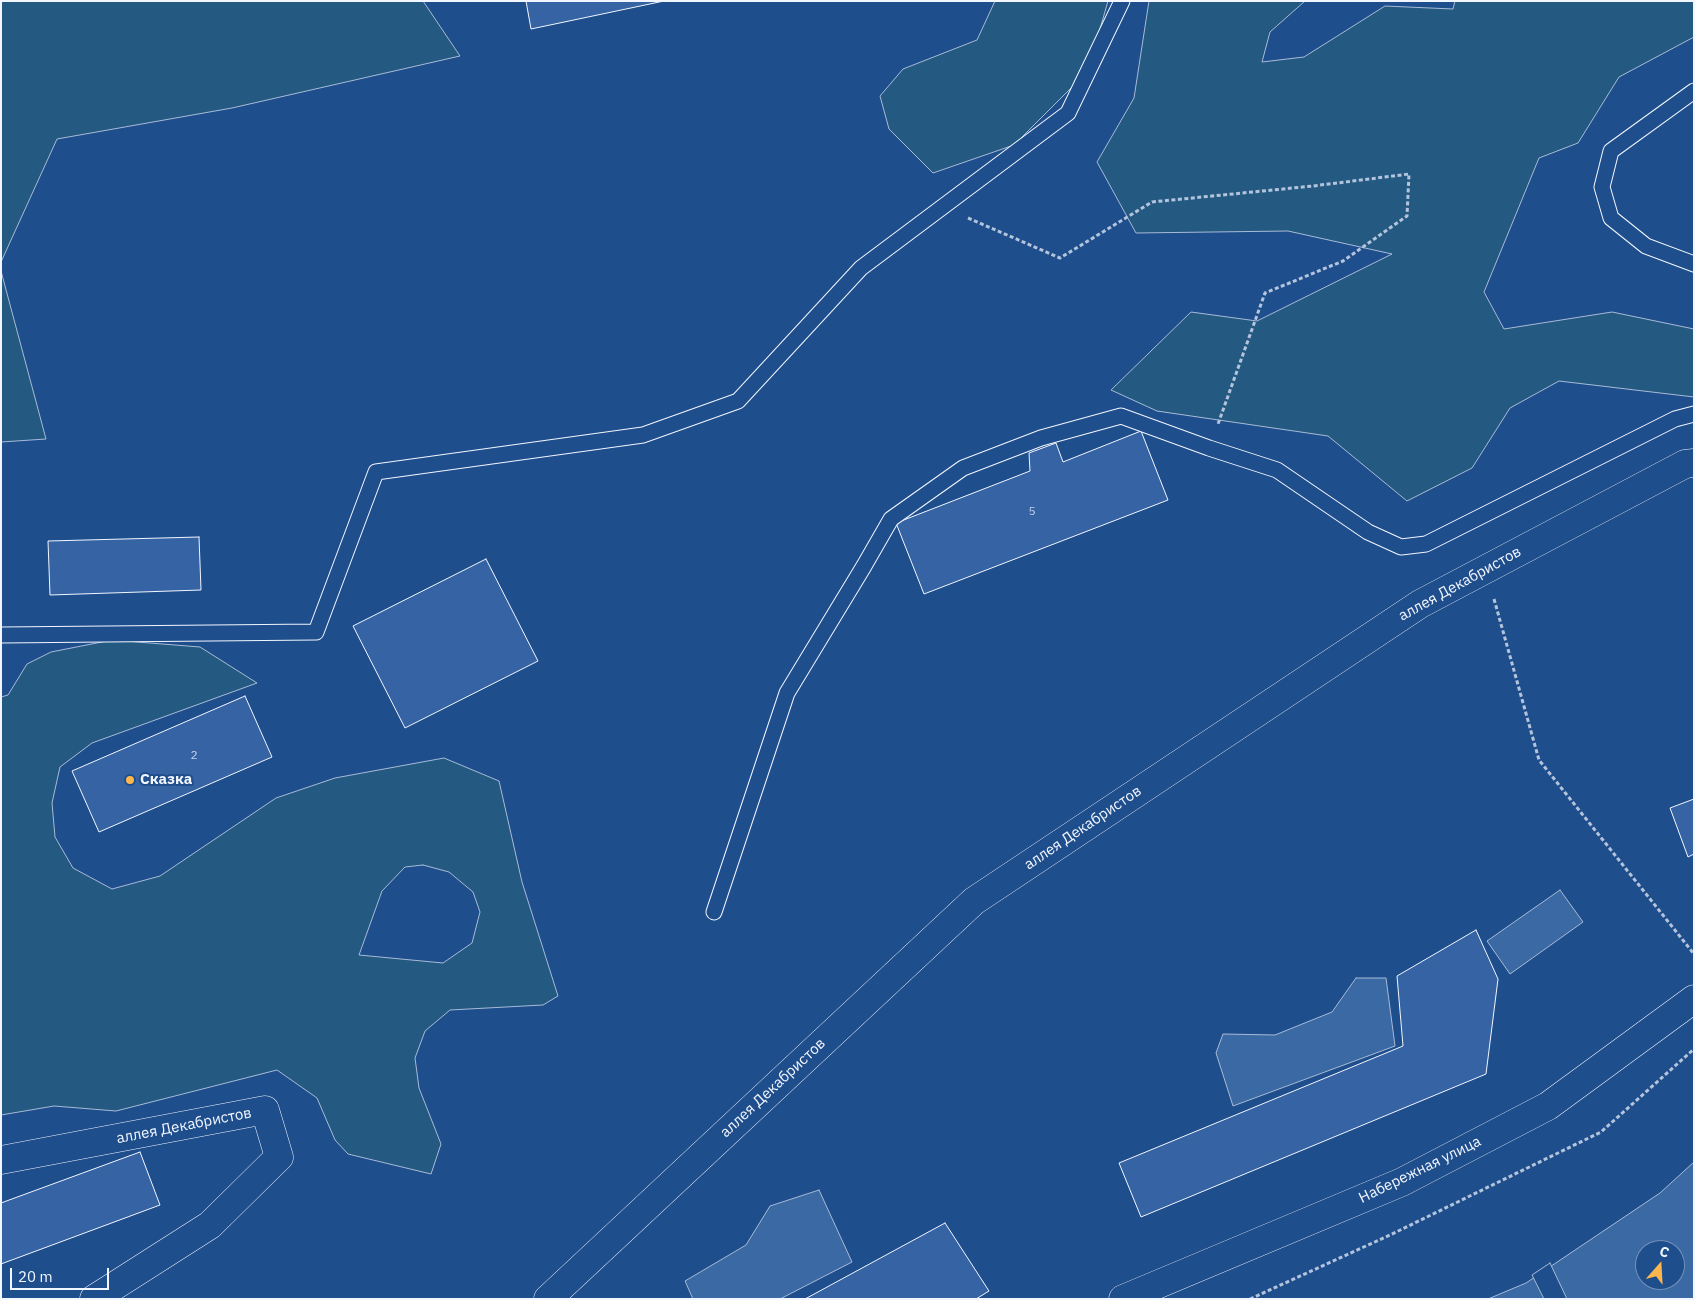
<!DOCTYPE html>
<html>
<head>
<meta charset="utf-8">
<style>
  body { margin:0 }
  #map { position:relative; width:1695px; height:1300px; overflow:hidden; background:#1f4e8c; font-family:"IBM Plex Sans",sans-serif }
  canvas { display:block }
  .frame { position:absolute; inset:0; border:2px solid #f2f6ff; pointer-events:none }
  .north { position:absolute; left:1635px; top:1240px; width:50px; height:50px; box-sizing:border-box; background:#1f4e8c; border:1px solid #7391ba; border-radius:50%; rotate:19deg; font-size:14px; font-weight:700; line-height:20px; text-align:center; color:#f2f6ff }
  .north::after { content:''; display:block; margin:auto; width:18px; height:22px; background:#ffb74d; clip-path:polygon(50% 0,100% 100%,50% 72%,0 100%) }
  .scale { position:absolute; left:10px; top:1268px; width:99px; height:22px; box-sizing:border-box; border:2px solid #f2f6ff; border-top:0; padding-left:6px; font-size:15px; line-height:18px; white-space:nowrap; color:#f2f6ff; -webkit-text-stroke:4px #1f4e8c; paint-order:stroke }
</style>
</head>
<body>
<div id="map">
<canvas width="1695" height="1300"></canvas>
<div class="frame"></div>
<div class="north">С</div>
<div class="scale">20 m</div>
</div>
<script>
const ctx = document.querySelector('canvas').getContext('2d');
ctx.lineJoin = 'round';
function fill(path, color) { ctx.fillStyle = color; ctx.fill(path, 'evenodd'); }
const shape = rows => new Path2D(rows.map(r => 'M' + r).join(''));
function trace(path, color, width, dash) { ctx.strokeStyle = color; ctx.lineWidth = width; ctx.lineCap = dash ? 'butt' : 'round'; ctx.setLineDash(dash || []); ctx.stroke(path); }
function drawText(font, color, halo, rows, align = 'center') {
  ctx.font = font + ' "IBM Plex Sans",sans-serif'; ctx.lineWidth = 4; ctx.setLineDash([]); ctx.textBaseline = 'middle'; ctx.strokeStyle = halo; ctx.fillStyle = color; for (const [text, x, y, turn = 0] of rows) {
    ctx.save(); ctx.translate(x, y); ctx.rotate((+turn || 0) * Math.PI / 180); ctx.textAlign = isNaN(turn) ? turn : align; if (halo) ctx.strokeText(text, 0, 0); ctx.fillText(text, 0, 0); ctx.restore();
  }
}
const green = shape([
  [1,1,423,1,460,56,232,108,57,139,1,262,1,1],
  [995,1,1108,1,1088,71,1014,145,933,173,889,129,880,96,903,69,977,40,995,1],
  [1149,1,1305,1,1270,32,1262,62,1304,57,1385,6,1453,9,1455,1,1694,1,1694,37,1619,77,1578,143,1539,158,1484,292,1504,329,1612,312,1694,329,1694,397,1559,381,1510,408,1472,468,1407,501,1328,436,1157,411,1111,390,1191,312,1257,321,1392,254,1288,231,1136,233,1097,162,1134,98,1149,1],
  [1,271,46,439,1,442,1,271],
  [112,640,200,647,257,683,92,743,60,767,52,803,55,837,73,868,112,889,160,876,276,798,335,778,444,758,499,781,522,882,558,996,543,1005,450,1010,425,1031,415,1058,419,1088,441,1144,431,1174,348,1154,335,1140,317,1098,277,1070,116,1111,54,1106,1,1115,1,697,8,695,27,664,51,652,112,640],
  [423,865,449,872,473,892,480,912,472,943,443,963,359,955,382,891,405,867,423,865]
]);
fill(green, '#245a82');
trace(green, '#a8bbd7', 1);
const water = shape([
  [1560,890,1583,922,1510,974,1487,941,1560,890],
  [1356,978,1386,978,1395,1046,1233,1106,1216,1053,1223,1034,1275,1035,1332,1012,1356,978],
  [1694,1162,1694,1299,1488,1299,1526,1283,1660,1193,1694,1162],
  [1645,1250,1675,1250,1675,1280,1645,1280,1645,1250],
  [819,1190,852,1262,780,1299,693,1299,685,1281,746,1245,770,1206,819,1190]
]);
fill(water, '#3b69a3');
trace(water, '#a8bbd7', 1);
const pier = shape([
  [1550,1263,1567,1299,1568,1299,1544,1299,1532,1275,1550,1263]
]);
fill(pier, '#1f4e8c');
trace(pier, '#a8bbd7', 1);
const building = shape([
  [526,1,664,1,531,29,526,1],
  [1141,431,1168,500,924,594,896,523,1030,471,1029,453,1056,443,1063,462,1141,431],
  [199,537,201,590,50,595,48,541,199,537],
  [486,559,538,661,405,728,353,626,486,559],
  [245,696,272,757,99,832,72,771,245,696],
  [1694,799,1694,854,1688,857,1670,808,1694,799],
  [1476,930,1498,979,1486,1074,1141,1217,1119,1163,1403,1046,1397,976,1476,930],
  [140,1152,160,1205,1,1264,1,1203,140,1152],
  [945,1223,989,1291,976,1299,805,1299,945,1223]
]);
fill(building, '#3563a3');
trace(building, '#f2f6ff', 1);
const lane = shape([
  [1694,91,1611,151,1602,187,1611,218,1646,246,1694,264],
  [1,635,316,632,376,472,643,435,738,401,861,268,1068,113,1122,1],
  [714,912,787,693,864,566,891,519,963,468,1041,438,1121,416,1209,448,1277,470,1368,532,1401,547,1426,544,1675,419,1694,414]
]);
const street = shape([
  [1,1160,265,1110,279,1157,210,1225,94,1299],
  [548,1299,974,901,1420,604,1685,464,1694,463],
  [1123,1299,1402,1182,1548,1106,1694,999]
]);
trace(lane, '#f2f6ff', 17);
trace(street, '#f2f6ff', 29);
trace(shape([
  [968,218,1060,258,1152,202,1313,186,1409,174,1407,216,1343,261,1265,293,1218,424],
  [1494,599,1539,760,1694,954],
  [1250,1299,1390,1235,1601,1132,1694,1049]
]), '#b3c4dc', 3, [4, 2.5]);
trace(lane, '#1f4e8c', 15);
trace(street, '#1f4e8c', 28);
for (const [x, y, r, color] of [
  [130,780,5,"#ffb74d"]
]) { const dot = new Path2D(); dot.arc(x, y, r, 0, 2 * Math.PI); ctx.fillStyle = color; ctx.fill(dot); trace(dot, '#1f4e8c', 2); }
drawText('12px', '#c3d1e8', null, [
  ["5",1032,512],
  ["2",194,756]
]);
drawText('15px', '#f2f6ff', '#1f4e8c', [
  ["аллея Декабристов",1460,584,-29],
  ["аллея Декабристов",1083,828,-34],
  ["аллея Декабристов",773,1088,-43],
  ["аллея Декабристов",184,1126,-11],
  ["Набережная улица",1420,1170,-26]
]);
drawText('bold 15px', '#f2f6ff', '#1f4e8c', [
  ["Сказка",140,780]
], 'left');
</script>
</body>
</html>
